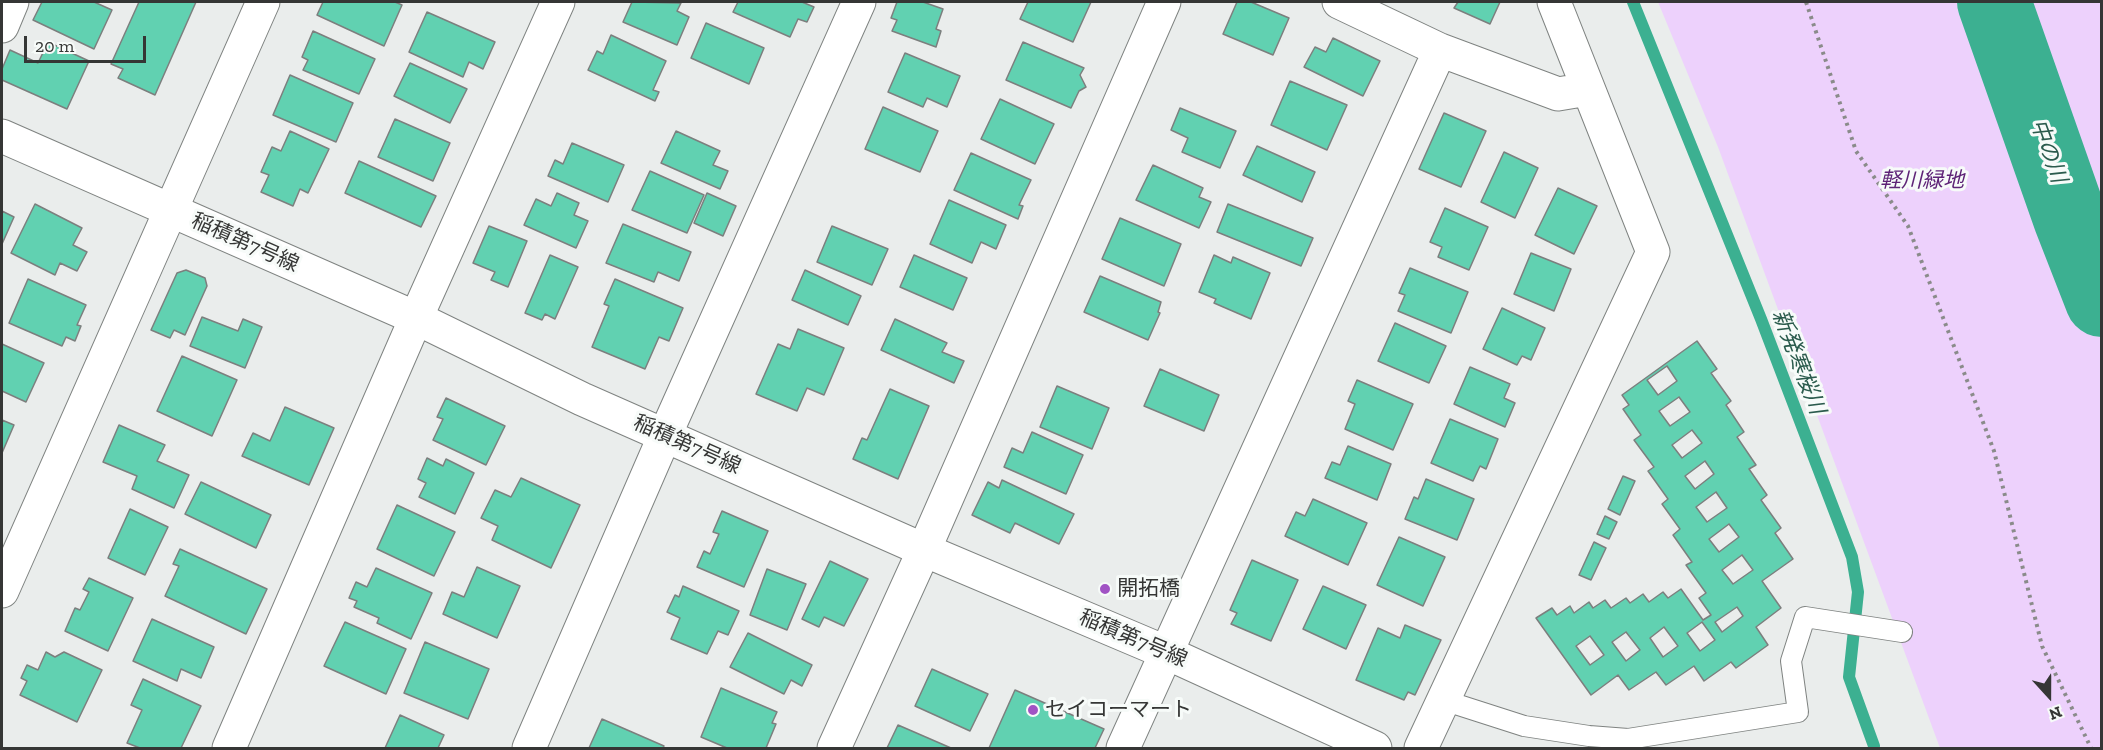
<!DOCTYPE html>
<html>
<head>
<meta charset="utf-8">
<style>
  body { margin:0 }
  #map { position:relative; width:2103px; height:750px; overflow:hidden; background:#eaedec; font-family:"Zilla Slab",serif }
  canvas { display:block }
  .frame { position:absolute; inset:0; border:3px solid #353635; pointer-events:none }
  .north { position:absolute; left:2019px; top:666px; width:60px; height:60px; -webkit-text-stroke:4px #f7fbf9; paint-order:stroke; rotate:159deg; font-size:16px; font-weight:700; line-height:24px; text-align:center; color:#353635 }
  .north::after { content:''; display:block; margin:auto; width:21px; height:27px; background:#353635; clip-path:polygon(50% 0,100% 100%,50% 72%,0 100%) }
  .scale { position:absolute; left:24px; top:36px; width:122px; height:27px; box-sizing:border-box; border:3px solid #353635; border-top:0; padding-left:8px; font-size:18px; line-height:21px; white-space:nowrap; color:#353635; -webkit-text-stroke:4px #f7fbf9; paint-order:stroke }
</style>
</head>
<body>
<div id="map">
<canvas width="2103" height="750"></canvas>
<div class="frame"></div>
<div class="north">N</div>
<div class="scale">20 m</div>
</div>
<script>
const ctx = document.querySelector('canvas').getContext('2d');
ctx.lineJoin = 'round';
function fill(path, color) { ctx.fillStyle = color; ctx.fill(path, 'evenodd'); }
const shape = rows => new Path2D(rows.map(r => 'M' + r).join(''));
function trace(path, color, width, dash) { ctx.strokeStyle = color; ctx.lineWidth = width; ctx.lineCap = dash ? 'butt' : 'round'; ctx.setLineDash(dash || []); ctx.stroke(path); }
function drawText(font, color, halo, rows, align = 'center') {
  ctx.font = font + ' "Zilla Slab","Noto Sans JP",serif'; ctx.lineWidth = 6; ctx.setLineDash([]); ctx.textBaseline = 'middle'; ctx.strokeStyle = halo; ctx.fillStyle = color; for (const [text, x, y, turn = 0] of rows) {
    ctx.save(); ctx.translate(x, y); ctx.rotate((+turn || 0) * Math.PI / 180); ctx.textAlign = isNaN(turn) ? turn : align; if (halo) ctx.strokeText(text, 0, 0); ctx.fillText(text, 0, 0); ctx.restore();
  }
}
fill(shape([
  [1658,2,2101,2,2101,748,1940,748,1718,147]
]), '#edd1fc');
trace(shape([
  [1633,2,1761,319,1852,557,1858,592,1849,677,1874,746]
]), '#3cb091', 12);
trace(shape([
  [1994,2,2070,218,2102,300]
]), '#3cb091', 74);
const building = shape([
  [42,2,94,2,112,10,94,49,33,20,42,2],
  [139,2,196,2,155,95,118,78,123,69,111,64,139,2],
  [323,2,395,2,402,5,384,46,317,15,323,2],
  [632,2,681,3,677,11,689,17,677,45,623,22,632,2],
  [738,2,802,2,814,7,807,22,798,19,790,37,733,12,738,2],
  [897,2,923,2,943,9,936,29,941,31,936,47,892,31,897,20,891,18,897,2],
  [1028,2,1091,2,1073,42,1020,19,1028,2],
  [1237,2,1251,2,1289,18,1273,55,1223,34,1237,2],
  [1458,2,1500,2,1490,24,1454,8,1458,2],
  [427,12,495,42,483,69,469,62,463,77,409,52,427,12],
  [706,23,764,48,749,84,691,58,706,23],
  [313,31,375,59,359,94,303,70,308,60,302,57,313,31],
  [611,35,666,61,653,90,659,92,655,101,588,70,597,51,603,54,611,35],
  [1333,38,1380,61,1363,96,1304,67,1315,47,1326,52,1333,38],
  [48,42,89,61,67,109,2,80,2,69,10,50,38,63,48,42],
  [1023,42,1084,68,1080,75,1086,87,1079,91,1071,108,1006,80,1023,42],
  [905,53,960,76,947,107,927,98,923,107,888,92,905,53],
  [410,63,467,89,450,123,394,96,410,63],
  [290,75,353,103,336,142,273,115,290,75],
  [1290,81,1347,105,1327,150,1271,125,1290,81],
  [1000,99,1054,124,1035,164,981,139,1000,99],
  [883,107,938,131,920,172,865,149,883,107],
  [1180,108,1236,131,1220,168,1182,152,1188,138,1171,130,1180,108],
  [1444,113,1486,131,1461,187,1419,169,1444,113],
  [395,119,450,143,433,181,378,157,395,119],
  [290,131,329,149,308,193,300,189,293,206,261,192,269,175,261,172,272,147,281,151,290,131],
  [676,131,720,151,713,165,728,171,720,189,661,163,676,131],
  [572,143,624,165,608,202,548,176,555,160,563,164,572,143],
  [1257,146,1315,172,1302,202,1243,175,1257,146],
  [1504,152,1538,168,1515,218,1481,202,1504,152],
  [971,153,1031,180,1019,205,1023,206,1018,219,954,190,971,153],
  [359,161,436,196,421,227,345,193,359,161],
  [1153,165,1203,188,1199,197,1211,202,1199,228,1136,200,1153,165],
  [650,171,704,195,687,233,632,210,650,171],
  [1558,188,1597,206,1574,254,1535,235,1558,188],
  [557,193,579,203,574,215,588,221,576,248,524,225,536,199,551,206,557,193],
  [707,193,736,206,723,236,694,223,707,193],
  [949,200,1006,225,996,249,981,242,972,263,930,244,949,200],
  [35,204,82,228,73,245,87,252,77,271,60,263,55,275,11,253,35,204],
  [1228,204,1313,238,1301,266,1217,232,1228,204],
  [1445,208,1488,227,1469,270,1438,257,1442,247,1430,242,1445,208],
  [2,211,14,217,2,244,2,211],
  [1120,218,1181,244,1164,286,1102,259,1120,218],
  [623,224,691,252,679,281,658,272,654,282,606,263,623,224],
  [489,226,527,241,508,287,491,280,495,272,473,263,489,226],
  [832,226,888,249,872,285,817,262,832,226],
  [1531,253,1571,269,1554,311,1514,294,1531,253],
  [550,255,578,267,555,319,545,314,542,320,525,313,550,255],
  [914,255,967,278,953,310,900,287,914,255],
  [1214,255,1231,263,1233,257,1270,273,1251,319,1214,303,1216,299,1199,292,1214,255],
  [1410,268,1468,292,1451,333,1398,311,1405,295,1399,293,1410,268],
  [186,270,205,278,207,286,185,335,174,330,170,338,151,330,177,273,186,270],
  [805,270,861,296,848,325,792,300,805,270],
  [1100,276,1161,302,1158,312,1160,313,1148,340,1084,312,1100,276],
  [28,279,86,305,77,325,81,326,75,341,66,337,62,346,9,323,28,279],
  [615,279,683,308,669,341,659,337,645,369,592,347,609,306,604,304,615,279],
  [1502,308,1545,328,1531,360,1522,356,1517,365,1483,349,1502,308],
  [202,317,238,331,243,319,262,327,245,368,190,346,202,317],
  [895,319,947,343,942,352,964,361,954,383,881,350,895,319],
  [1395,323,1446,346,1429,383,1378,361,1395,323],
  [798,329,844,348,824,395,807,388,797,411,756,394,778,344,790,349,798,329],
  [1697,341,1717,369,1711,373,1731,401,1726,405,1744,432,1737,437,1756,465,1749,469,1767,495,1761,500,1781,528,1775,533,1793,559,1762,581,1781,608,1756,627,1768,645,1736,668,1731,662,1704,681,1694,666,1666,685,1656,672,1629,690,1618,675,1591,695,1536,618,1552,608,1557,615,1570,606,1574,613,1589,602,1593,608,1605,600,1611,608,1626,598,1630,603,1643,594,1649,602,1663,592,1668,598,1681,589,1703,620,1711,615,1699,598,1706,593,1686,565,1692,562,1673,535,1680,529,1662,504,1668,499,1648,471,1654,467,1634,440,1641,435,1623,409,1629,405,1622,395,1697,341],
  [1667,366,1677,381,1658,395,1647,380,1667,366],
  [1679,397,1690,412,1670,426,1659,411,1679,397],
  [1692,430,1702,443,1682,458,1672,445,1692,430],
  [1705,461,1714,474,1695,489,1685,476,1705,461],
  [1716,492,1727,508,1707,522,1696,507,1716,492],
  [1729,524,1739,537,1719,552,1709,539,1729,524],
  [1742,555,1753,570,1733,584,1722,570,1742,555],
  [1737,607,1743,616,1722,632,1715,622,1737,607],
  [1702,622,1715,640,1700,651,1687,633,1702,622],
  [1664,627,1678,646,1663,657,1650,638,1664,627],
  [1626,632,1640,650,1626,661,1612,642,1626,632],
  [1590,636,1604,655,1590,665,1576,646,1590,636],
  [2,344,44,363,26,402,2,391,2,344],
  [182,356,237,380,212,436,157,411,182,356],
  [1470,367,1510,384,1504,398,1515,403,1505,427,1454,404,1470,367],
  [1160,369,1219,395,1204,431,1144,406,1160,369],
  [1357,380,1413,404,1393,450,1345,429,1355,404,1348,401,1357,380],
  [1057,386,1109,408,1092,449,1040,427,1057,386],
  [890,389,929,406,898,479,853,459,862,438,867,440,890,389],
  [446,398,505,426,486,465,433,440,443,419,437,417,446,398],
  [285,407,334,428,309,485,242,456,253,433,270,441,285,407],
  [1450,419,1498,439,1486,469,1480,466,1473,481,1431,463,1450,419],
  [2,420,14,425,2,453,2,420],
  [119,425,165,445,157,461,189,475,174,508,132,489,137,476,103,462,119,425],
  [1032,432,1083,455,1066,494,1004,467,1012,448,1023,453,1032,432],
  [1348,446,1391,464,1377,500,1325,478,1332,462,1340,465,1348,446],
  [427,458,443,466,446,459,474,473,455,514,419,497,426,483,418,479,427,458],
  [1623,476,1635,481,1620,515,1608,509,1623,476],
  [521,478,580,505,551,568,492,540,498,526,481,518,495,490,511,497,521,478],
  [1426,479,1474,499,1457,540,1405,519,1414,497,1418,499,1426,479],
  [1002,480,1074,514,1059,544,1015,523,1010,533,972,515,988,482,999,488,1002,480],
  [201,482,271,515,256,548,185,514,201,482],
  [1313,499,1367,523,1348,565,1285,536,1296,512,1305,516,1313,499],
  [397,505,455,532,434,576,377,549,397,505],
  [130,509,168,527,145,575,108,558,130,509],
  [722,511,768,531,744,587,697,567,704,551,710,554,719,534,713,532,722,511],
  [1605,516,1617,522,1609,539,1597,534,1605,516],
  [1399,537,1445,557,1423,606,1377,585,1399,537],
  [1594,542,1606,548,1591,580,1579,575,1594,542],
  [180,549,267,589,246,634,165,596,179,566,173,564,180,549],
  [1252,560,1298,580,1271,641,1231,624,1237,613,1230,610,1252,560],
  [830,561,868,579,844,626,824,617,819,627,802,619,830,561],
  [477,567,520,586,497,638,443,614,452,592,464,597,477,567],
  [376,568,432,593,411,639,377,623,379,618,354,607,357,601,349,598,356,582,367,587,376,568],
  [767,569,806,584,787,630,750,615,767,569],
  [89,578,133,598,108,651,65,631,75,608,80,610,89,592,83,589,89,578],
  [683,586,739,611,728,635,718,631,707,654,671,639,680,618,667,612,675,595,679,597,683,586],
  [1323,586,1366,605,1346,649,1303,629,1323,586],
  [152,619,214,647,201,678,181,669,177,681,133,661,152,619],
  [345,622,406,649,386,694,324,666,345,622],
  [1405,625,1441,640,1415,695,1408,692,1404,700,1356,680,1378,628,1400,638,1405,625],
  [748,633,812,665,802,686,791,680,784,694,730,667,748,633],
  [425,642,489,669,468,719,404,693,425,642],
  [46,652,55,657,64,652,102,670,77,722,20,695,27,681,21,678,27,665,38,670,46,652],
  [932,669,988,694,970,731,915,706,932,669],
  [143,679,201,706,181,748,140,748,127,743,142,710,131,705,143,679],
  [721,688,777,712,772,723,776,724,766,748,727,748,701,737,721,688],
  [1015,690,1104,729,1095,748,989,748,1015,690],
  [400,715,444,735,438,748,385,748,400,715],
  [602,719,664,746,663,748,589,748,602,719],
  [898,725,951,748,887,748,898,725]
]);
fill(building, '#61d1b1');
trace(building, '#7c7f7e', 1.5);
const service = shape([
  [1443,700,1524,726,1589,736,1628,739,1798,712,1791,661,1805,617,1902,632]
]);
const minor = shape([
  [1339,2,1440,50,1558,94,1588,89],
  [2,26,12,2],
  [2,591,263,2],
  [229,748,416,318,558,2],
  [529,748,665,435,859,2],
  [834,748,924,550,1164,2],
  [1123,748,1440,50],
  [1421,748,1653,252,1554,2]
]);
const tertiary = shape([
  [2,136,416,318,582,399,924,550,1165,652,1375,748]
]);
trace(service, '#7f8381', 22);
trace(minor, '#7f8381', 35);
trace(tertiary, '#7f8381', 35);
trace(shape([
  [1806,2,1856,151,1908,226,1994,451,2042,646,2091,748]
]), '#8a8b8a', 4, [3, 4.5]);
trace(service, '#fff', 20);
trace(minor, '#fff', 33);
trace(tertiary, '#fff', 33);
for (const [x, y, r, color] of [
  [1105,589,6,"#a153c4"],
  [1033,710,6,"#a153c4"]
]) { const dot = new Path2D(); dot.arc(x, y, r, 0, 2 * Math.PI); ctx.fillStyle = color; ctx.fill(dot); trace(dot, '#f7fbf9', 2); }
drawText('italic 21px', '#5e2377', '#f7fbf9', [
  ["軽川緑地",1922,181]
]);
drawText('21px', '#353635', '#f7fbf9', [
  ["稲積第7号線",245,243,24],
  ["稲積第7号線",687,445,24],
  ["稲積第7号線",1133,639,23]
]);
drawText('21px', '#353635', '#f7fbf9', [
  ["開拓橋",1117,589],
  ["セイコーマート",1045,710]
], 'left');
drawText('italic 22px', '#2b5b4d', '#f7fbf9', [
  ["中の川",2048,151,70],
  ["新発寒桜川",1798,362,69]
]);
</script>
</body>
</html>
